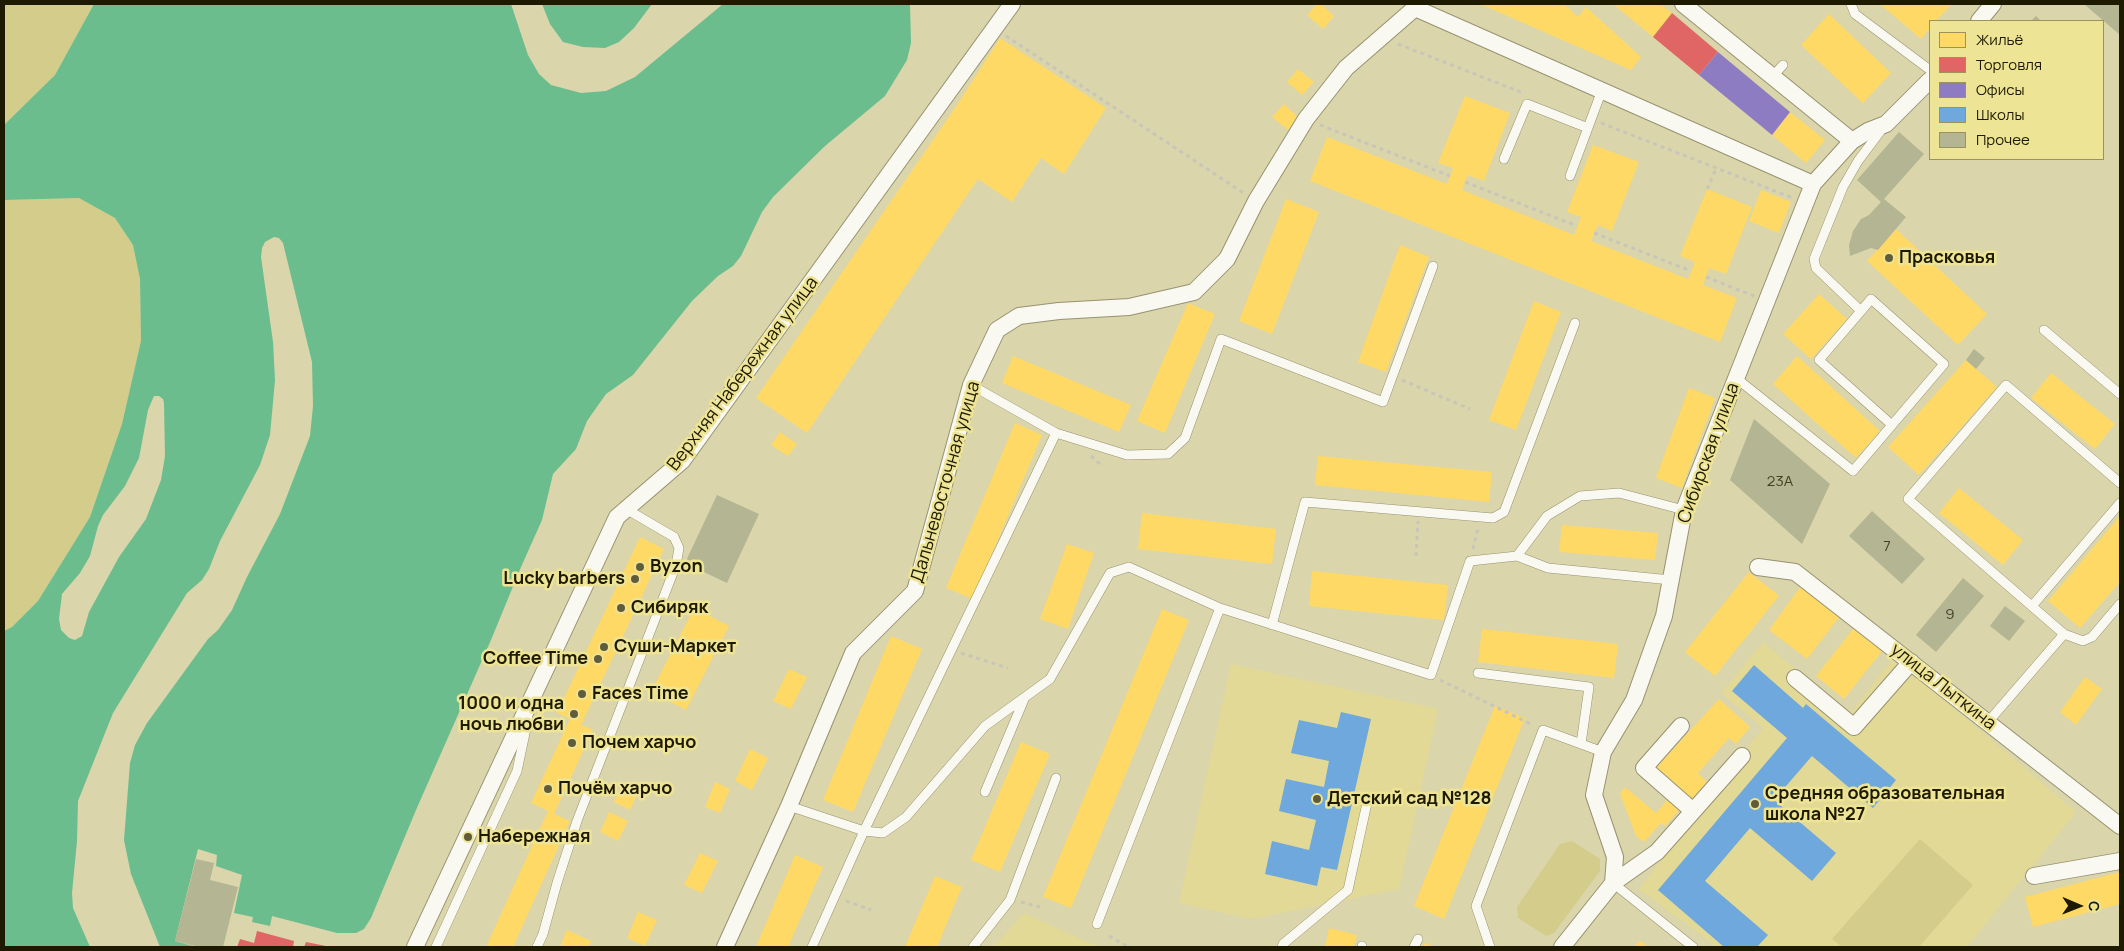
<!DOCTYPE html>
<html>
<head>
<meta charset="utf-8">
<style>
  body { margin:0 }
  #map { position:relative; width:2124px; height:951px; overflow:hidden; background:#dad5aa; font-family:Manrope,sans-serif }
  canvas { display:block }
  .frame { position:absolute; inset:0; border:5px solid #1e1a00; pointer-events:none }
  .legend { position:absolute; left:1929px; top:20px; width:175px; height:140px; box-sizing:border-box; background:#eee496; border:1px solid #9b935a; margin:0; padding:6px 9px; list-style:none; font-size:15px; color:#1e1a00 }
  .legend li { display:flex; align-items:center; gap:10px; height:25px }
  .legend b { width:25px; border:1px solid #9b935a }
  .north { position:absolute; left:2054px; top:881px; width:50px; height:50px; -webkit-text-stroke:4px #eee496; paint-order:stroke; rotate:91deg; font-size:14px; font-weight:700; line-height:20px; text-align:center; color:#1e1a00 }
  .north::after { content:''; display:block; margin:auto; width:18px; height:22px; background:#1e1a00; clip-path:polygon(50% 0,100% 100%,50% 72%,0 100%) }
</style>
</head>
<body>
<div id="map">
<canvas width="2124" height="951"></canvas>
<div class="frame"></div>
<ul class="legend">
<li><b style="height:14px;background:#ffd966"></b>Жильё</li>
<li><b style="height:14px;background:#e06666"></b>Торговля</li>
<li><b style="height:14px;background:#8e7cc3"></b>Офисы</li>
<li><b style="height:14px;background:#6fa8dc"></b>Школы</li>
<li><b style="height:14px;background:#b3b593"></b>Прочее</li>
</ul>
<div class="north">С</div>
</div>
<script>
const ctx = document.querySelector('canvas').getContext('2d');
ctx.lineJoin = 'round';
function fill(path, color) { ctx.fillStyle = color; ctx.fill(path, 'evenodd'); }
const shape = rows => new Path2D(rows.map(r => 'M' + r).join(''));
function trace(path, color, width, dash) { ctx.strokeStyle = color; ctx.lineWidth = width; ctx.lineCap = dash ? 'butt' : 'round'; ctx.setLineDash(dash || []); ctx.stroke(path); }
function drawText(font, color, halo, rows, align = 'center') {
  ctx.font = font + ' Manrope,sans-serif'; ctx.lineWidth = 5; ctx.setLineDash([]); ctx.textBaseline = 'middle'; ctx.strokeStyle = halo; ctx.fillStyle = color; for (const [text, x, y, turn = 0] of rows) {
    ctx.save(); ctx.translate(x, y); ctx.rotate((+turn || 0) * Math.PI / 180); ctx.textAlign = isNaN(turn) ? turn : align; if (halo) ctx.strokeText(text, 0, 0); ctx.fillText(text, 0, 0); ctx.restore();
  }
}
fill(shape([
  [1763,642,1849,715,1894,657,2076,812,1967,947,1717,947,1639,889,1763,728,1721,693],
  [1231,664,1438,709,1399,889,1251,919,1179,903],
  [1024,913,1098,947,994,947]
]), '#e2d996');
fill(shape([
  [4,4,94,4,55,75,4,125],
  [79,198,115,218,133,245,140,279,141,342,122,424,90,517,38,601,12,627,4,631,4,200],
  [1920,839,1973,885,1919,947,1842,947,1832,939],
  [1572,841,1600,859,1600,871,1554,933,1546,936,1518,918,1517,907,1560,844]
]), '#d4cc8a');
fill(shape([
  [94,4,511,4,528,55,539,74,551,85,581,93,606,91,635,77,723,4,910,4,911,43,907,60,885,96,825,146,773,197,762,212,741,256,733,266,718,276,692,301,633,375,606,394,587,421,576,449,553,474,542,520,521,567,491,640,416,810,371,918,364,929,356,933,337,933,272,916,270,926,252,922,253,917,234,913,242,875,216,866,217,855,198,849,175,941,196,947,160,947,131,874,124,840,130,763,135,745,147,723,208,639,218,630,232,610,247,577,280,514,310,436,313,406,312,362,283,243,279,238,274,237,265,242,262,248,261,257,273,342,275,380,270,435,260,465,220,541,209,569,202,580,187,593,113,713,78,801,77,841,72,893,73,908,90,947,4,947,4,631,12,627,38,601,90,517,122,424,141,341,140,279,133,245,115,218,79,198,4,200,4,125,55,75],
  [154,396,159,396,163,399,164,403,165,456,161,480,146,519,119,557,89,612,82,636,75,640,69,638,61,630,59,619,62,594,80,573,90,556,98,526,103,515,125,486,139,458,148,410],
  [542,4,652,4,634,28,619,42,605,48,583,47,563,42,550,24]
]), '#6bbd8e');
fill(shape([
  [1317,4,1321,4,1334,16,1323,29,1307,15],
  [1480,4,1564,4,1578,17,1586,7,1641,57,1631,70],
  [1613,4,1660,4,1672,13,1653,37],
  [1880,4,1952,4,1936,21,1930,21,1930,28,1921,39],
  [1829,14,1891,73,1863,103,1801,45],
  [1000,38,1106,108,1064,174,1041,158,1012,202,978,179,807,433,756,398,959,102],
  [1298,69,1314,82,1302,95,1287,82],
  [1465,96,1510,113,1484,181,1468,175,1462,190,1574,235,1581,217,1567,212,1593,145,1639,162,1612,231,1598,225,1591,241,1688,279,1695,262,1680,256,1707,189,1752,207,1726,274,1709,268,1703,285,1737,298,1720,342,1310,181,1327,137,1447,184,1453,168,1438,163],
  [1284,104,1299,118,1288,130,1272,117],
  [1790,112,1825,140,1806,163,1772,135],
  [1761,190,1791,202,1779,233,1749,221],
  [1286,199,1319,212,1272,334,1239,321],
  [1896,229,1987,314,1958,345,1867,261],
  [1400,245,1429,257,1386,372,1358,362],
  [1819,294,1847,319,1811,359,1783,334],
  [1534,301,1561,312,1516,430,1489,420],
  [1188,303,1215,314,1165,433,1137,421],
  [1013,356,1131,405,1119,432,1002,383],
  [1797,356,1880,431,1856,458,1773,384],
  [1966,360,1997,387,1919,475,1888,447],
  [2051,373,2115,424,2095,449,2031,398],
  [1689,388,1715,398,1682,488,1656,478],
  [1015,423,1042,435,973,599,946,588],
  [780,432,797,444,788,456,771,445],
  [1318,456,1492,472,1489,502,1315,485],
  [1959,488,2023,540,2003,565,1939,513],
  [1142,513,1276,529,1272,564,1138,549],
  [2120,516,2120,582,2080,628,2048,601],
  [1562,525,1658,533,1655,560,1559,552],
  [640,537,664,549,581,725,593,730,554,814,570,821,513,947,486,947,548,811,531,803,570,719,557,713],
  [1067,544,1094,553,1068,629,1040,619],
  [1312,571,1448,585,1444,620,1309,606],
  [1749,572,1779,596,1715,676,1685,652],
  [1801,586,1840,616,1807,659,1769,630],
  [694,608,729,626,686,710,651,692],
  [1162,609,1189,620,1071,908,1043,897],
  [1854,628,1882,651,1844,699,1816,676],
  [1482,629,1618,644,1614,678,1478,662],
  [891,636,922,649,853,812,823,800],
  [789,669,807,677,791,709,773,701],
  [2085,677,2102,689,2076,725,2060,712],
  [1719,699,1750,727,1736,744,1729,738,1698,773,1707,782,1690,801,1655,769],
  [1495,706,1525,718,1444,919,1414,906],
  [1021,742,1050,754,1000,872,971,860],
  [750,749,768,758,752,790,735,781],
  [623,782,639,790,630,810,614,802],
  [715,782,730,789,720,813,705,807],
  [1625,787,1656,813,1667,800,1679,810,1665,826,1661,823,1644,842,1636,836,1620,794],
  [609,812,628,821,618,841,600,832],
  [700,853,718,861,702,893,684,885],
  [795,855,823,867,788,947,756,947],
  [2120,872,2120,904,2033,927,2025,897],
  [935,876,962,887,937,947,905,947],
  [638,912,657,920,645,946,627,938],
  [1329,928,1357,935,1354,947,1325,947],
  [567,930,591,941,589,947,560,947],
  [1640,941,1648,947,1634,947],
  [1425,943,1435,947,1423,947]
]), '#ffd966');
fill(shape([
  [1672,13,1718,52,1699,75,1653,37],
  [257,931,294,941,293,947,237,947,240,939,254,943],
  [306,942,326,946,326,947,304,947]
]), '#e06666');
fill(shape([
  [1718,52,1790,112,1772,135,1699,75]
]), '#8e7cc3');
fill(shape([
  [1754,665,1803,708,1806,704,1896,780,1873,808,1812,756,1774,800,1836,853,1812,881,1750,828,1705,881,1768,935,1757,947,1724,947,1658,890,1787,738,1732,691],
  [1341,712,1371,719,1337,870,1321,867,1317,886,1265,874,1272,841,1309,850,1316,820,1279,811,1286,779,1324,787,1329,761,1291,753,1299,720,1337,728]
]), '#6fa8dc');
fill(shape([
  [2084,4,2120,4,2120,35],
  [2036,16,2041,21,2031,21],
  [1899,132,1924,154,1884,199,1906,217,1878,250,1871,248,1850,256,1849,245,1853,231,1861,219,1869,215,1881,202,1857,180],
  [1974,349,1985,358,1976,369,1966,360],
  [1754,419,1830,484,1802,544,1730,480],
  [717,495,759,514,727,583,685,563],
  [1872,511,1925,559,1902,584,1849,536],
  [1963,578,1984,596,1936,652,1916,635],
  [2005,606,2025,621,2009,641,1990,626],
  [196,859,214,863,210,880,238,887,223,947,199,947,175,941]
]), '#b3b593');
const service = shape([
  [1851,4,1855,14,1930,70],
  [1772,77,1783,65],
  [1504,159,1527,104,1588,128],
  [1570,176,1602,90],
  [1861,311,1871,299,1944,364,1892,425,1819,360,1861,311,1816,268,1814,259,1843,187,1858,161,1882,129],
  [2044,330,2120,394],
  [1736,378,1853,471,1892,425],
  [971,385,1056,433,1127,455,1168,454,1185,438,1221,339,1383,402,1433,266],
  [1517,556,1548,568,1671,580],
  [2032,606,2120,503],
  [1272,625,1305,502,1493,518,1504,512,1575,323],
  [2064,634,2083,641,2092,637,2120,604],
  [1478,673,1589,687,1581,744],
  [1988,722,2064,634,1908,499,2006,385,2120,483],
  [985,792,1025,697],
  [789,806,864,831,883,833,906,817,985,726,1050,679,1110,573,1129,567,1220,608,1431,675,1470,561,1517,556,1547,516,1580,496,1619,493,1684,510],
  [1613,883,1693,947],
  [1097,924,1220,608],
  [436,947,517,771,528,719],
  [537,947,543,934,557,883,577,821,676,565,679,548,674,537,626,509],
  [812,947,864,831,1056,433],
  [973,947,1010,900,1056,778],
  [1282,947,1283,944,1348,890,1367,803],
  [1362,947,1362,946],
  [1414,947,1418,939],
  [1490,947,1476,906,1543,730,1603,752]
]);
const minor = shape([
  [1683,4,1852,141],
  [1415,8,1813,184],
  [1979,21,1993,4],
  [1758,567,1795,572,2120,826],
  [1795,678,1854,727,1911,662],
  [1681,726,1644,768,1693,811],
  [2034,876,2120,861],
  [1613,883,1657,852,1742,756],
  [415,947,617,517,682,461,1012,4],
  [725,947,789,806,853,653,915,591,971,385,997,330,1019,316,1059,311,1129,307,1194,292,1227,259,1256,201,1306,119,1346,68,1415,8,1418,4],
  [1562,947,1613,883,1615,857,1594,795,1603,752,1634,700,1664,616,1684,510,1813,184,1852,141,1868,131,1886,124,1930,80]
]);
trace(service, '#979270', 10);
trace(minor, '#979270', 18);
trace(shape([
  [1006,36,1245,194],
  [1398,44,1523,93],
  [1601,123,1793,198],
  [1320,125,1450,176],
  [1465,182,1577,226],
  [1707,189,1716,169],
  [1594,233,1691,271],
  [1706,277,1754,296],
  [1402,380,1470,409],
  [1091,456,1102,466],
  [1473,549,1478,528],
  [1416,556,1418,521],
  [961,653,1008,668],
  [1440,680,1533,725],
  [846,901,871,910],
  [1021,902,1040,907],
  [1109,936,1129,947]
]), '#c8c6b9', 3, [4, 4]);
trace(service, '#f9f9f2', 9);
trace(minor, '#f9f9f2', 16);
for (const [x, y, r, color] of [
  [1889,258,5,"#605b3b"],
  [640,567,5,"#605b3b"],
  [635,579,5,"#605b3b"],
  [621,608,5,"#605b3b"],
  [604,647,5,"#605b3b"],
  [598,659,5,"#605b3b"],
  [582,694,5,"#605b3b"],
  [574,714,5,"#605b3b"],
  [572,743,5,"#605b3b"],
  [548,789,5,"#605b3b"],
  [1317,799,5,"#605b3b"],
  [1755,804,5,"#605b3b"],
  [468,837,5,"#605b3b"]
]) { const dot = new Path2D(); dot.arc(x, y, r, 0, 2 * Math.PI); ctx.fillStyle = color; ctx.fill(dot); trace(dot, '#eee496', 2); }
drawText('15px', '#434125', null, [
  ["23А",1780,482],
  ["7",1887,547],
  ["9",1950,615]
]);
drawText('bold 18px', '#1e1a00', '#eee496', [
  ["Прасковья",1899,258],
  ["Byzon",650,567],
  ["Lucky barbers",625,579,"right"],
  ["Сибиряк",631,608],
  ["Суши-Маркет",614,647],
  ["Coffee Time",588,659,"right"],
  ["Faces Time",592,694],
  ["1000 и одна",564,704,"right"],
  ["ночь любви",564,725,"right"],
  ["Почем харчо",582,743],
  ["Почём харчо",558,789],
  ["Средняя образовательная",1765,794],
  ["школа №27",1765,815],
  ["Детский сад №128",1327,799],
  ["Набережная",478,837]
], 'left');
drawText('18px', '#1e1a00', '#eee496', [
  ["Верхняя Набережная улица",743,374,-53],
  ["Сибирская улица",1709,453,-70],
  ["Дальневосточная улица",946,482,-74],
  ["улица Лыткина",1943,687,38]
]);
</script>
</body>
</html>
